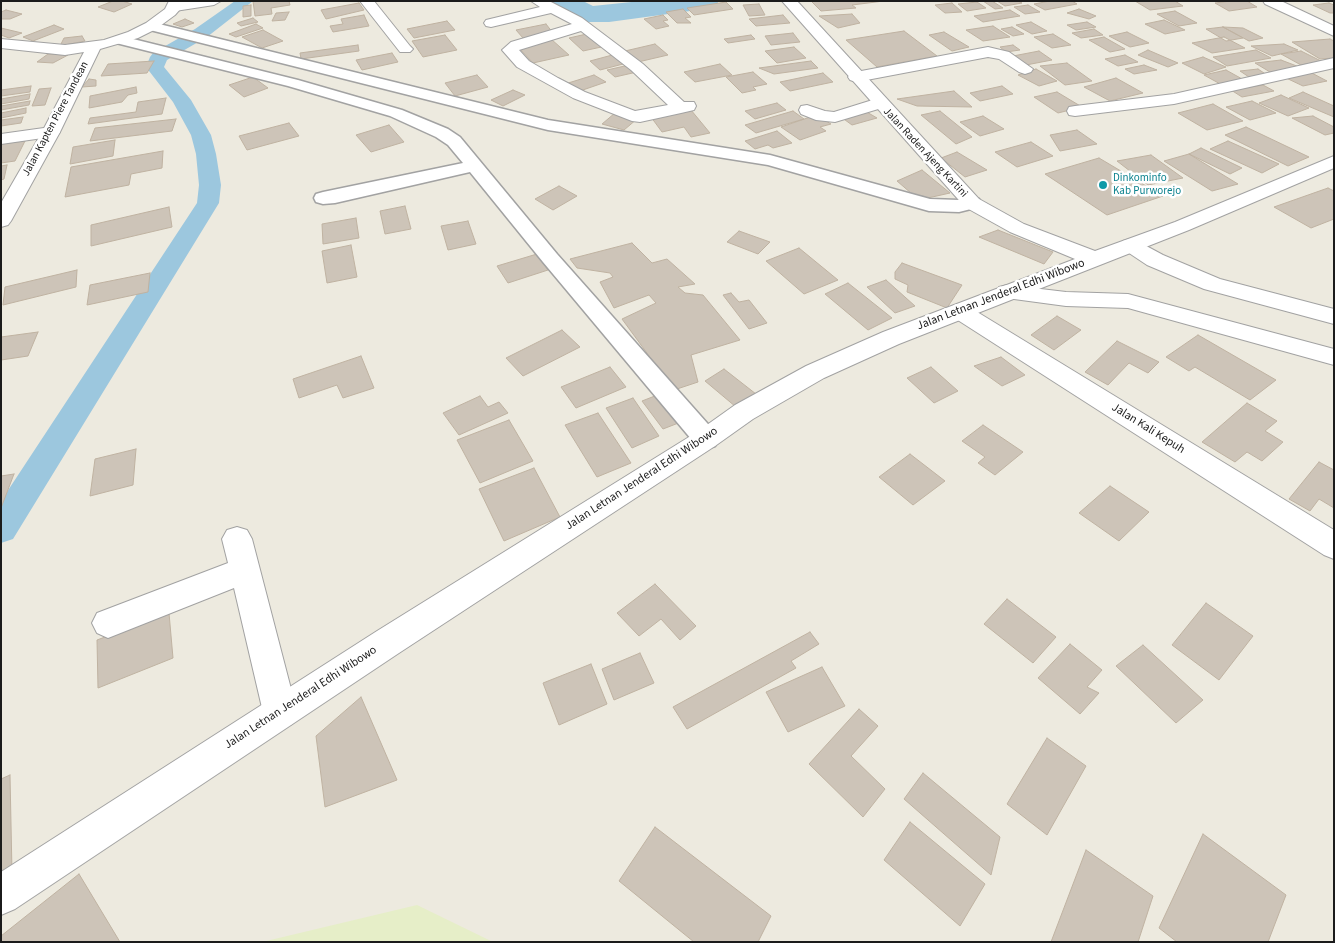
<!DOCTYPE html>
<html>
<head>
<meta charset="utf-8">
<style>
  body { margin:0 }
  #map { position:relative; width:1335px; height:943px; overflow:hidden; background:#edeadf; font-family:"Source Sans 3",sans-serif }
  canvas { display:block }
  .frame { position:absolute; inset:0; border:2px solid #1b1b1b; pointer-events:none }
</style>
</head>
<body>
<div id="map">
<canvas width="1335" height="943"></canvas>
<div class="frame"></div>
</div>
<script>
const ctx = document.querySelector('canvas').getContext('2d');
ctx.lineJoin = 'round';
function fill(path, color) { ctx.fillStyle = color; ctx.fill(path, 'evenodd'); }
const shape = rows => new Path2D(rows.map(r => 'M' + r).join(''));
function trace(path, color, width, dash) { ctx.strokeStyle = color; ctx.lineWidth = width; ctx.lineCap = dash ? 'butt' : 'round'; ctx.setLineDash(dash || []); ctx.stroke(path); }
function drawText(font, color, halo, rows, align = 'center') {
  ctx.font = font + ' "Source Sans 3",sans-serif'; ctx.lineWidth = 5; ctx.setLineDash([]); ctx.textBaseline = 'middle'; ctx.strokeStyle = halo; ctx.fillStyle = color; for (const [text, x, y, turn = 0] of rows) {
    ctx.save(); ctx.translate(x, y); ctx.rotate((+turn || 0) * Math.PI / 180); ctx.textAlign = isNaN(turn) ? turn : align; if (halo) ctx.strokeText(text, 0, 0); ctx.fillText(text, 0, 0); ctx.restore();
  }
}
fill(shape([
  [417,905,493,942,262,942]
]), '#e6eec8');
fill(shape([
  [235,1,253,1,207,37,167,60,164,67,191,100,211,135,216,154,221,185,219,203,13,539,1,543,1,501,197,203,199,185,196,154,191,135,173,102,146,67,150,57,153,53,195,29,235,1]
]), '#9cc7de');
fill(shape([
  [551,1,583,1,593,6,641,1,719,1,715,7,705,9,609,22,588,22,578,20,563,13,551,1]
]), '#9cc7de');
const building = shape([
  [113,1,122,1,132,4,114,12,98,7,113,1],
  [253,1,289,1,290,5,271,8,272,14,255,16,253,1],
  [811,1,884,1,852,5,856,8,821,11,811,1],
  [983,1,992,1,1003,8,995,9,983,1],
  [997,1,1018,1,1022,3,1005,6,997,1],
  [1050,1,1072,1,1077,4,1045,10,1034,4,1050,1],
  [1135,1,1175,1,1183,6,1150,10,1135,1],
  [1231,1,1247,1,1257,7,1229,11,1215,3,1231,1],
  [726,2,733,9,694,15,687,8,726,2],
  [977,2,986,8,967,11,958,4,977,2],
  [359,3,364,10,326,19,321,10,359,3],
  [952,3,962,12,945,13,935,5,952,3],
  [1329,3,1334,5,1334,13,1330,13,1313,5,1329,3],
  [759,4,765,15,749,16,743,5,759,4],
  [251,5,251,16,243,17,243,6,251,5],
  [1028,5,1040,12,1025,14,1014,7,1028,5],
  [683,9,691,17,685,18,691,23,677,23,666,12,683,9],
  [1079,9,1096,16,1089,19,1067,13,1079,9],
  [6,10,22,14,10,19,1,19,1,12,6,10],
  [1010,10,1020,16,983,22,974,16,1010,10],
  [1175,11,1197,23,1179,26,1157,14,1175,11],
  [289,12,285,20,272,21,276,13,289,12],
  [852,14,860,23,838,28,819,16,852,14],
  [364,15,369,26,333,32,330,26,343,24,341,19,364,15],
  [663,15,668,20,663,21,669,26,656,29,644,19,663,15],
  [783,15,790,23,756,26,749,19,783,15],
  [253,18,258,22,241,26,237,23,253,18],
  [185,19,194,23,182,27,173,24,185,19],
  [1164,20,1185,30,1165,34,1145,24,1164,20],
  [447,21,455,30,414,38,407,29,447,21],
  [1031,22,1047,31,1032,34,1016,25,1031,22],
  [1087,22,1096,27,1076,30,1067,25,1087,22],
  [256,24,263,28,236,37,229,34,256,24],
  [546,24,553,33,523,38,516,30,546,24],
  [54,25,64,29,33,41,23,37,54,25],
  [993,26,1010,37,983,41,966,30,993,26],
  [1012,27,1024,34,1013,36,1001,29,1012,27],
  [1223,27,1243,38,1226,41,1206,29,1223,27],
  [1223,27,1243,28,1263,38,1249,41,1223,27],
  [1,28,22,33,9,38,1,35,1,28],
  [1094,29,1103,35,1081,38,1072,33,1094,29],
  [263,30,283,41,262,48,242,37,263,30],
  [904,31,937,56,877,67,846,40,904,31],
  [944,32,969,47,952,51,929,35,944,32],
  [1127,32,1149,43,1130,47,1109,36,1127,32],
  [591,33,606,46,583,51,569,38,591,33],
  [793,33,800,42,771,45,765,36,793,33],
  [1053,34,1071,45,1052,48,1034,37,1053,34],
  [445,35,457,50,423,57,412,41,445,35],
  [751,35,755,39,728,43,724,39,751,35],
  [82,36,85,41,60,46,64,38,82,36],
  [1104,37,1125,49,1110,52,1089,40,1104,37],
  [1224,37,1245,48,1212,53,1192,43,1224,37],
  [551,39,569,55,533,63,517,46,551,39],
  [1330,39,1334,41,1334,58,1320,59,1292,42,1330,39],
  [655,44,668,55,638,62,625,51,655,44],
  [1284,44,1298,50,1272,56,1251,46,1284,44],
  [358,45,359,51,301,59,300,53,358,45],
  [1013,45,1020,50,1006,52,1000,47,1013,45],
  [794,47,806,58,777,63,765,51,794,47],
  [1148,50,1178,63,1168,67,1138,55,1148,50],
  [1256,50,1271,58,1227,66,1213,57,1256,50],
  [1039,51,1052,60,1026,65,1013,56,1039,51],
  [1301,51,1321,61,1301,65,1281,54,1301,51],
  [392,53,398,62,362,70,356,60,392,53],
  [48,54,68,55,53,63,37,62,48,54],
  [616,54,627,63,600,70,590,61,616,54],
  [1125,55,1138,62,1118,66,1105,59,1125,55],
  [1203,57,1226,67,1204,74,1182,63,1203,57],
  [1281,60,1302,68,1270,72,1255,63,1281,60],
  [154,61,147,73,101,76,108,64,154,61],
  [811,61,818,68,774,74,759,68,811,61],
  [1067,63,1092,81,1065,85,1040,66,1067,63],
  [720,64,732,75,695,82,684,72,720,64],
  [629,65,637,72,615,77,607,70,629,65],
  [1144,65,1157,70,1134,74,1125,69,1144,65],
  [1036,69,1057,81,1039,86,1018,75,1036,69],
  [1258,69,1267,75,1249,77,1240,71,1258,69],
  [1226,70,1244,80,1222,85,1204,75,1226,70],
  [1308,71,1327,81,1303,86,1284,77,1308,71],
  [753,72,767,84,753,87,756,90,742,93,726,77,753,72],
  [823,73,833,82,790,91,780,82,823,73],
  [477,75,488,87,455,96,445,83,477,75],
  [594,75,606,82,577,92,565,84,594,75],
  [253,77,268,88,244,97,229,85,253,77],
  [1116,78,1143,93,1110,101,1084,87,1116,78],
  [89,79,96,80,96,86,82,87,89,79],
  [1263,85,1274,91,1242,97,1231,90,1263,85],
  [31,86,30,92,1,96,1,90,31,86],
  [1002,86,1013,94,980,101,970,93,1002,86],
  [136,87,137,93,128,95,122,102,89,108,90,96,136,87],
  [51,88,45,105,32,106,39,89,51,88],
  [513,90,525,95,503,106,491,100,513,90],
  [954,91,972,107,917,106,897,99,954,91],
  [1057,92,1082,107,1058,113,1034,97,1057,92],
  [1303,92,1334,106,1334,117,1289,98,1303,92],
  [30,94,29,99,1,104,1,99,30,94],
  [1281,95,1309,108,1288,116,1259,103,1281,95],
  [166,98,162,114,88,124,90,118,136,112,138,102,166,98],
  [30,101,29,105,1,110,1,106,30,101],
  [1252,101,1276,113,1250,120,1226,107,1252,101],
  [777,103,786,110,755,119,745,111,777,103],
  [1213,104,1243,121,1207,130,1178,113,1213,104],
  [26,108,26,113,1,118,1,113,26,108],
  [691,110,710,133,691,137,684,127,662,132,651,117,691,110],
  [793,111,804,119,756,133,745,125,793,111],
  [865,111,877,118,852,125,841,117,865,111],
  [940,111,972,137,956,144,921,115,940,111],
  [615,113,637,119,624,130,602,124,615,113],
  [816,115,831,124,820,127,826,131,800,140,781,127,816,115],
  [983,116,1004,129,980,136,960,122,983,116],
  [1313,116,1334,127,1334,133,1325,135,1292,118,1313,116],
  [23,117,21,123,1,126,1,120,23,117],
  [176,119,172,131,90,141,95,128,176,119],
  [289,123,299,136,247,150,239,136,289,123],
  [389,125,404,142,371,152,356,135,389,125],
  [1246,127,1309,157,1288,166,1225,135,1246,127],
  [1077,130,1097,144,1060,151,1050,135,1077,130],
  [777,131,792,143,773,148,768,145,755,149,745,141,777,131],
  [115,140,113,156,70,164,73,147,115,140],
  [25,141,15,161,1,163,1,144,25,141],
  [1228,141,1279,164,1262,173,1210,149,1228,141],
  [1031,142,1053,156,1017,167,995,152,1031,142],
  [1201,148,1242,168,1230,174,1189,154,1201,148],
  [163,151,162,168,131,174,129,185,65,197,71,167,163,151],
  [957,152,987,170,965,177,941,158,957,152],
  [1189,154,1238,184,1212,191,1164,161,1189,154],
  [1151,155,1183,178,1148,185,1117,161,1151,155],
  [1099,158,1163,196,1107,215,1045,174,1099,158],
  [7,165,4,179,1,180,1,166,7,165],
  [922,170,950,193,919,200,897,181,922,170],
  [559,186,577,196,553,210,535,199,559,186],
  [1328,188,1334,191,1334,219,1311,228,1274,207,1328,188],
  [405,206,411,229,385,234,380,211,405,206],
  [169,207,172,227,91,246,91,225,169,207],
  [356,218,359,238,323,244,322,224,356,218],
  [468,221,476,244,448,250,441,226,468,221],
  [998,230,1053,252,1044,264,979,237,998,230],
  [739,231,770,242,758,254,727,242,739,231],
  [632,243,652,263,667,259,695,284,678,287,685,293,703,295,740,340,691,355,698,382,674,390,622,319,656,303,649,295,614,308,600,282,613,277,610,273,577,268,570,259,632,243],
  [351,245,357,277,327,283,322,251,351,245],
  [799,248,838,280,804,294,766,261,799,248],
  [537,254,548,270,508,283,497,266,537,254],
  [902,263,962,285,947,308,907,292,908,285,895,279,895,272,902,263],
  [77,270,76,287,3,305,5,287,77,270],
  [150,273,148,292,87,305,90,285,150,273],
  [886,280,915,306,895,313,867,287,886,280],
  [848,283,892,318,868,330,825,294,848,283],
  [731,293,739,302,749,300,767,323,749,329,723,295,731,293],
  [1057,316,1081,330,1054,350,1031,335,1057,316],
  [562,330,580,347,523,376,506,358,562,330],
  [38,332,28,356,1,360,1,337,38,332],
  [1198,335,1276,380,1250,400,1195,367,1189,371,1166,357,1198,335],
  [1117,341,1159,362,1148,373,1129,363,1108,385,1085,372,1117,341],
  [361,356,374,388,343,398,337,385,299,398,293,379,361,356],
  [1001,357,1025,375,1002,386,974,366,1001,357],
  [610,367,626,387,576,408,561,387,610,367],
  [931,367,958,391,934,403,907,378,931,367],
  [724,369,756,394,736,407,705,381,724,369],
  [660,394,681,422,663,429,642,401,660,394],
  [480,396,488,407,499,402,508,413,459,435,443,413,480,396],
  [633,398,659,436,632,448,606,408,633,398],
  [1247,403,1277,421,1265,431,1283,442,1262,461,1247,452,1235,462,1202,442,1247,403],
  [598,413,631,463,597,477,565,425,598,413],
  [509,420,533,461,480,483,457,440,509,420],
  [983,425,1023,452,995,475,978,463,985,457,962,441,983,425],
  [136,449,133,485,90,496,95,459,136,449],
  [910,454,945,481,913,505,879,477,910,454],
  [1319,462,1334,470,1334,508,1319,499,1310,511,1289,499,1319,462],
  [534,468,560,517,504,541,479,489,534,468],
  [14,474,1,508,1,476,14,474],
  [1110,486,1149,512,1119,541,1079,513,1110,486],
  [655,584,696,626,680,640,661,619,639,636,617,613,655,584],
  [1007,599,1056,637,1033,663,984,624,1007,599],
  [1206,603,1253,636,1219,680,1172,645,1206,603],
  [169,613,173,658,98,688,97,640,169,613],
  [810,632,819,644,791,661,796,668,687,729,673,707,810,632],
  [1070,644,1102,670,1087,687,1099,693,1080,714,1038,678,1070,644],
  [1143,645,1203,700,1176,723,1116,666,1143,645],
  [640,653,654,683,614,700,602,669,640,653],
  [591,664,607,704,559,725,543,683,591,664],
  [822,667,845,706,788,732,766,692,822,667],
  [361,697,397,780,325,807,316,736,361,697],
  [859,709,878,726,851,756,885,789,863,817,809,764,859,709],
  [1047,738,1086,766,1047,835,1007,804,1047,738],
  [923,773,1000,837,991,875,904,799,923,773],
  [10,775,12,873,1,879,1,779,10,775],
  [910,822,985,884,960,926,884,860,910,822],
  [655,827,771,916,758,942,694,942,619,881,655,827],
  [1203,834,1286,895,1268,942,1177,942,1159,928,1203,834],
  [1086,850,1153,896,1138,942,1051,942,1086,850],
  [79,874,120,942,1,942,1,936,79,874]
]);
fill(building, '#cdc4b8');
trace(building, '#bfb2a1', 1);
const pedestrian = shape([
  [151,22,548,120,770,155,930,199,959,200,972,197,979,199,981,203,979,207,959,212,929,211,768,165,548,130,146,29,144,26,151,22],
  [121,36,298,80,402,110,448,129,460,137,557,254,715,432,719,439,715,446,706,449,697,446,543,262,470,172,335,203,323,204,316,202,314,198,316,194,323,192,463,163,448,145,436,137,390,116,288,86,116,43,114,40,116,37,121,36]
]);
const minor = shape([
  [185,1,221,1,214,5,175,11,168,7,170,4,185,1],
  [360,1,374,1,410,46,413,49,410,52,400,52,360,1],
  [531,1,549,1,582,18,643,64,684,102,694,102,696,106,694,110,681,113,640,122,632,121,573,98,517,67,502,50,511,42,572,24,551,13,491,27,486,26,484,23,486,20,540,7,531,1],
  [581,31,631,70,668,105,635,111,585,92,558,78,529,61,519,50,581,31],
  [1263,1,1281,1,1334,26,1334,36,1265,4,1263,1],
  [988,47,1009,52,1033,69,1031,72,1025,74,1019,72,999,59,988,57,856,82,850,80,848,77,850,74,856,72,988,47],
  [1334,58,1334,68,1174,104,1075,116,1069,115,1067,111,1069,107,1075,106,1174,94,1334,58],
  [879,98,885,99,887,103,885,107,835,122,816,120,801,114,799,110,801,106,807,105,825,111,834,112,879,98],
  [51,127,57,128,60,132,57,136,1,144,1,134,51,127],
  [1130,239,1137,241,1163,255,1220,279,1334,309,1334,324,1204,289,1147,265,1123,249,1120,245,1123,241,1130,239],
  [1007,285,1066,292,1128,294,1334,349,1334,365,1128,308,1066,306,999,297,996,292,999,287,1007,285],
  [961,305,969,307,1334,530,1334,559,1324,555,953,317,950,312,953,307,961,305],
  [237,527,247,530,252,539,297,712,292,724,280,729,268,724,263,712,234,588,108,638,97,633,92,623,97,613,228,563,222,539,227,530,237,527]
]);
const tertiary = shape([
  [169,1,183,1,182,7,175,15,156,29,138,38,100,49,60,132,11,221,8,225,1,227,1,203,42,132,84,52,65,55,1,48,1,39,65,45,104,40,128,32,146,23,165,9,169,1],
  [782,1,797,1,979,199,1024,224,1095,251,1175,222,1334,156,1334,168,1189,230,899,344,824,378,753,419,715,446,399,653,15,909,1,915,1,872,377,631,697,432,735,405,806,366,883,332,1075,259,1010,232,965,207,782,1]
]);
trace(pedestrian, '#a2a2a2', 3);
trace(minor, '#a2a2a2', 2);
trace(tertiary, '#a2a2a2', 2);
fill(pedestrian, '#fff');
fill(minor, '#fff');
fill(tertiary, '#fff');
for (const [x, y, r, color] of [
  [1103,185,5,"#0f9aa8"]
]) { const dot = new Path2D(); dot.arc(x, y, r, 0, 2 * Math.PI); ctx.fillStyle = color; ctx.fill(dot); trace(dot, '#fff', 2); }
drawText('11px', '#1b1b1b', '#fff', [
  ["Jalan Kapten Piere Tandean",56,119,-62],
  ["Jalan Raden Ajeng Kartini",925,153,47]
]);
drawText('11px', '#0d838f', '#fff', [
  ["Dinkominfo",1113,179],
  ["Kab Purworejo",1113,192]
], 'left');
drawText('12px', '#1b1b1b', '#fff', [
  ["Jalan Letnan Jenderal Edhi Wibowo",1001,295,-21],
  ["Jalan Kali Kepuh",1148,429,32],
  ["Jalan Letnan Jenderal Edhi Wibowo",642,479,-33],
  ["Jalan Letnan Jenderal Edhi Wibowo",301,698,-33]
]);
</script>
</body>
</html>
